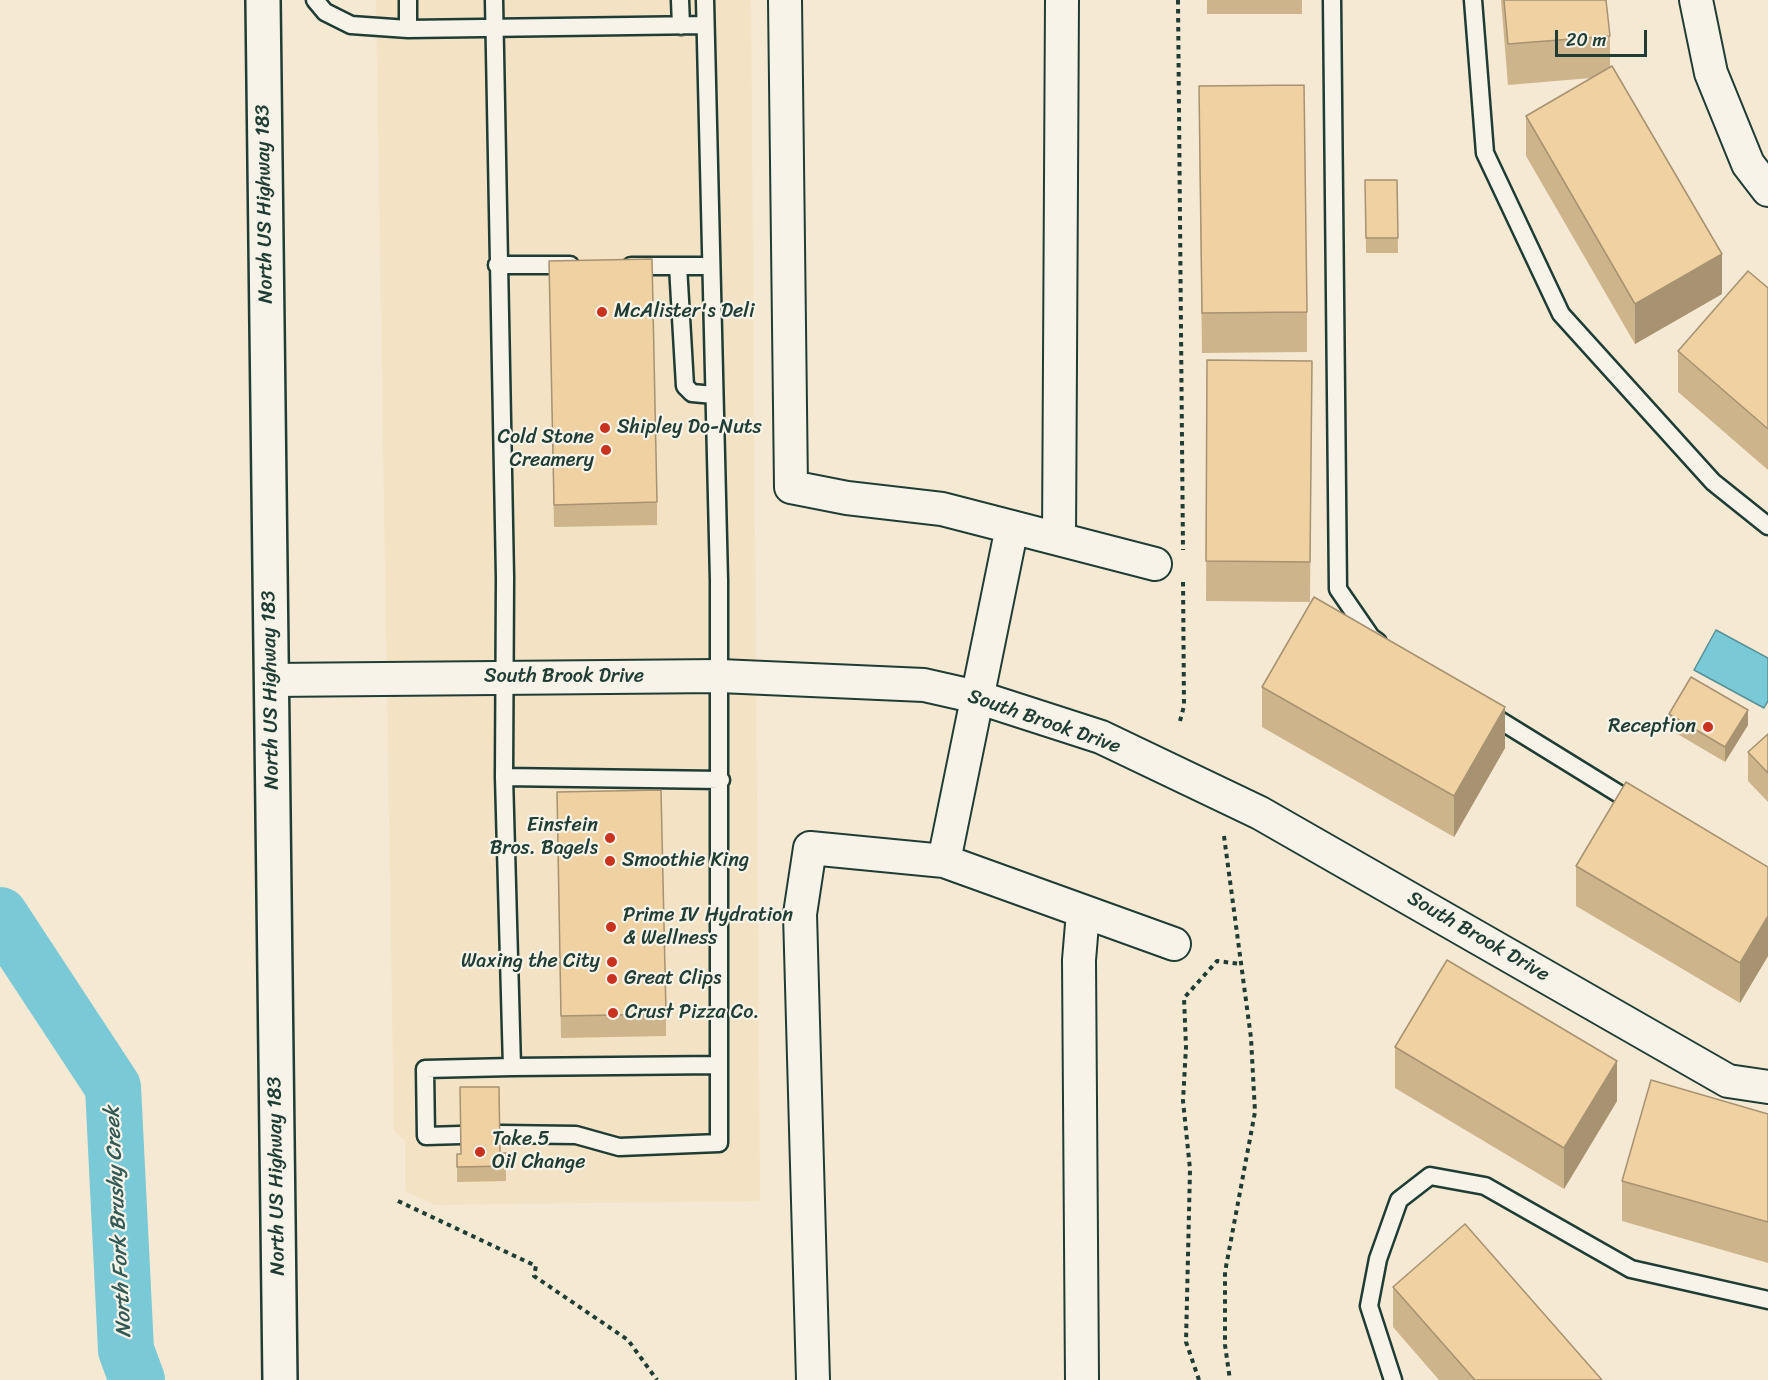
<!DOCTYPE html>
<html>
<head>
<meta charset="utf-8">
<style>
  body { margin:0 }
  #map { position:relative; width:1768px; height:1380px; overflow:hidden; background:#f5e9d3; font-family:Sriracha,sans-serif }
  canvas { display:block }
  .scale { position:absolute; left:1555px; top:30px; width:92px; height:27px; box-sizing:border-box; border:3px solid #1f3d34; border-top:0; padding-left:8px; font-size:18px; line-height:21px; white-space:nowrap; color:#1f3d34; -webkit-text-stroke:4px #f7f3e8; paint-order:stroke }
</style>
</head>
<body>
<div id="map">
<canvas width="1768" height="1380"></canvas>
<div class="scale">20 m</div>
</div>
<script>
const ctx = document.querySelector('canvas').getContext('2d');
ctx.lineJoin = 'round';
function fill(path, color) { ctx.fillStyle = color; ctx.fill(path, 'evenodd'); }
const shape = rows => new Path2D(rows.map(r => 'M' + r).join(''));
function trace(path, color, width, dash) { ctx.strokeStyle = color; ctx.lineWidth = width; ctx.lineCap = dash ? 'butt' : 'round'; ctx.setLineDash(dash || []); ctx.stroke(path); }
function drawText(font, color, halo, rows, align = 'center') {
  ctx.font = font + ' Sriracha,sans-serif'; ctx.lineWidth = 4.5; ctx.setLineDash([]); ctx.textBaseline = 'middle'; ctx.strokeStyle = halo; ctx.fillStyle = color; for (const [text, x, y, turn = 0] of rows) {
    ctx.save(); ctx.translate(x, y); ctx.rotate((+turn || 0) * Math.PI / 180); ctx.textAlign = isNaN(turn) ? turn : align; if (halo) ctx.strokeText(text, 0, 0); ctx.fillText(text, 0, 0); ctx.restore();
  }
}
fill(shape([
  [376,0,751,0,760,1201,435,1205,405,1191,405,1140,394,1131]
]), '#f3e2c4');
const water = shape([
  [1716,630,1768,658,1768,701,1764,708,1694,670,1716,630]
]);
fill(water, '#7ac9d7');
trace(water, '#569196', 1.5);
trace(shape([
  [0,915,113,1087,126,1350,137,1380]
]), '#7ac9d7', 56);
const service = shape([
  [315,0,325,12,351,25,408,29,705,25],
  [408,0,408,29],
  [494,0,505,577,504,777,512,1067,719,1065,719,580,705,0],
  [680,0,681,26],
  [1332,0,1338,589,1371,637,1378,642],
  [1473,0,1485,153,1561,314,1713,482,1768,526],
  [497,265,570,265],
  [631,266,711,266],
  [678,266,685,386,692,393,714,395],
  [1488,713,1637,805],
  [504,777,721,780],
  [500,1134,576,1135,619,1147,719,1143,719,1065],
  [460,1135,426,1136,425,1069,512,1067],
  [1393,1380,1369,1306,1378,1259,1399,1200,1430,1176,1485,1186,1631,1269,1768,1300]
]);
const minor = shape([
  [785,0,791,487,847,498,942,509,1155,564],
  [1696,0,1711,73,1748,164,1768,190],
  [1059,539,1062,0],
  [271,680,720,676,924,685,977,697,1101,737,1260,813,1728,1081,1768,1087],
  [944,861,1012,527],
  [813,1380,800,914,810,848,944,861,1174,944],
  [1082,1380,1079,960,1083,912]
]);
const primary = shape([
  [263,0,280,1380]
]);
trace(service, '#1f3d34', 21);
trace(minor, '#1f3d34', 36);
trace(primary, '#1f3d34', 38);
trace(shape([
  [1178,0,1183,550],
  [1180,721,1184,706,1183,578],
  [1224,836,1251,1038,1255,1112,1225,1272,1225,1345,1230,1380],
  [398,1201,536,1266,534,1276,628,1340,657,1380],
  [1199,1380,1186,1342,1190,1169,1183,1101,1186,1047,1184,998,1217,961,1241,964]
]), '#1f3d34', 4, [4.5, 4.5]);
trace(service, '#f7f3e8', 16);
trace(minor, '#f7f3e8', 32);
trace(primary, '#f7f3e8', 33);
fill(shape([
  [1207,0,1302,0,1302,14,1207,14],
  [1501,0,1606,0,1610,36,1610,67,1722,294,1635,344,1526,156,1526,116,1591,78,1508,85],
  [1199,126,1307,312,1307,352,1202,353],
  [1365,180,1397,180,1398,253,1366,253],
  [549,261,657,502,657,525,554,527],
  [1768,288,1768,470,1678,392,1678,351],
  [1207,360,1312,361,1310,602,1206,601],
  [1262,687,1505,748,1454,837,1262,727],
  [1669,714,1748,725,1725,762,1669,729],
  [1768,734,1768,802,1748,781,1748,752],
  [557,792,666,1014,666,1036,561,1038],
  [1576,866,1768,867,1768,956,1740,1003,1576,906],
  [1395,1047,1617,1101,1564,1189,1395,1088],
  [1768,1114,1768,1263,1622,1221,1622,1181],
  [500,1153,506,1153,506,1181,457,1182,457,1154],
  [1393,1287,1602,1380,1439,1380,1393,1327]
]), '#ceb48b');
fill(shape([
  [1722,254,1722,294,1635,344,1635,304],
  [1505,707,1505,748,1454,837,1454,796],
  [1748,710,1748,725,1725,762,1725,747],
  [1768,916,1768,956,1740,1003,1740,963],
  [1617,1061,1617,1101,1564,1189,1564,1148]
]), '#a79271');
const building = shape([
  [1504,0,1606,0,1610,36,1508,44,1504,0],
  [1612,66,1722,254,1635,304,1526,116,1612,66],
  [1304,85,1307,312,1202,313,1199,86,1304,85],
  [1365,180,1397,180,1398,238,1366,238,1365,180],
  [652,259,657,502,554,505,549,261,652,259],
  [1748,271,1768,288,1768,429,1678,351,1748,271],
  [1207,360,1312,361,1310,562,1206,561,1207,360],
  [1314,597,1505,707,1454,796,1262,687,1314,597],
  [1691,677,1748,710,1725,747,1669,714,1691,677],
  [1768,734,1768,773,1748,752,1768,734],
  [1626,782,1768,867,1768,916,1740,963,1576,866,1626,782],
  [661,790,666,1014,561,1016,557,792,661,790],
  [1447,960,1617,1061,1564,1148,1395,1047,1447,960],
  [1651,1080,1768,1114,1768,1222,1622,1181,1651,1080],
  [460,1087,499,1087,500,1153,506,1153,506,1166,457,1167,457,1154,461,1154,460,1087],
  [1465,1224,1602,1380,1475,1380,1393,1287,1465,1224]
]);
fill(building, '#efd1a2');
trace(building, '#a79271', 1.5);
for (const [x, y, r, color] of [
  [602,312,6,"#c8321e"],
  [605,428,6,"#c8321e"],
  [606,450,6,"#c8321e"],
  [1708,727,6,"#c8321e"],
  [610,838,6,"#c8321e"],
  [610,861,6,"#c8321e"],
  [611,927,6,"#c8321e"],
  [612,962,6,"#c8321e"],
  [612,979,6,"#c8321e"],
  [613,1013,6,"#c8321e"],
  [480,1152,6,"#c8321e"]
]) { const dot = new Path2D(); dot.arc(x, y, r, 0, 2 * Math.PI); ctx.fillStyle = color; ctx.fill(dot); trace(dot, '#f7f3e8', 2); }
drawText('20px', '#1f3d34', '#f7f3e8', [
  ["North US Highway 183",265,204,-91],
  ["South Brook Drive",564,677],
  ["North US Highway 183",271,690,-91],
  ["South Brook Drive",1044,722,19],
  ["South Brook Drive",1478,937,30],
  ["North US Highway 183",277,1176,-91]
]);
drawText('20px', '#1f3d34', '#f7f3e8', [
  ["McAlister's Deli",614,312],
  ["Shipley Do-Nuts",617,428],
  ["Cold Stone",594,438,"right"],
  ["Creamery",594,461,"right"],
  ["Reception",1696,727,"right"],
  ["Einstein",598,826,"right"],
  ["Bros. Bagels",598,849,"right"],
  ["Smoothie King",622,861],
  ["Prime IV Hydration",623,916],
  ["& Wellness",623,939],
  ["Waxing the City",600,962,"right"],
  ["Great Clips",624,979],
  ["Crust Pizza Co.",625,1013],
  ["Take 5",492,1140],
  ["Oil Change",492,1163]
], 'left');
drawText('italic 21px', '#315955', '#f7f3e8', [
  ["North Fork Brushy Creek",119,1222,-93]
]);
</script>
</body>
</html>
